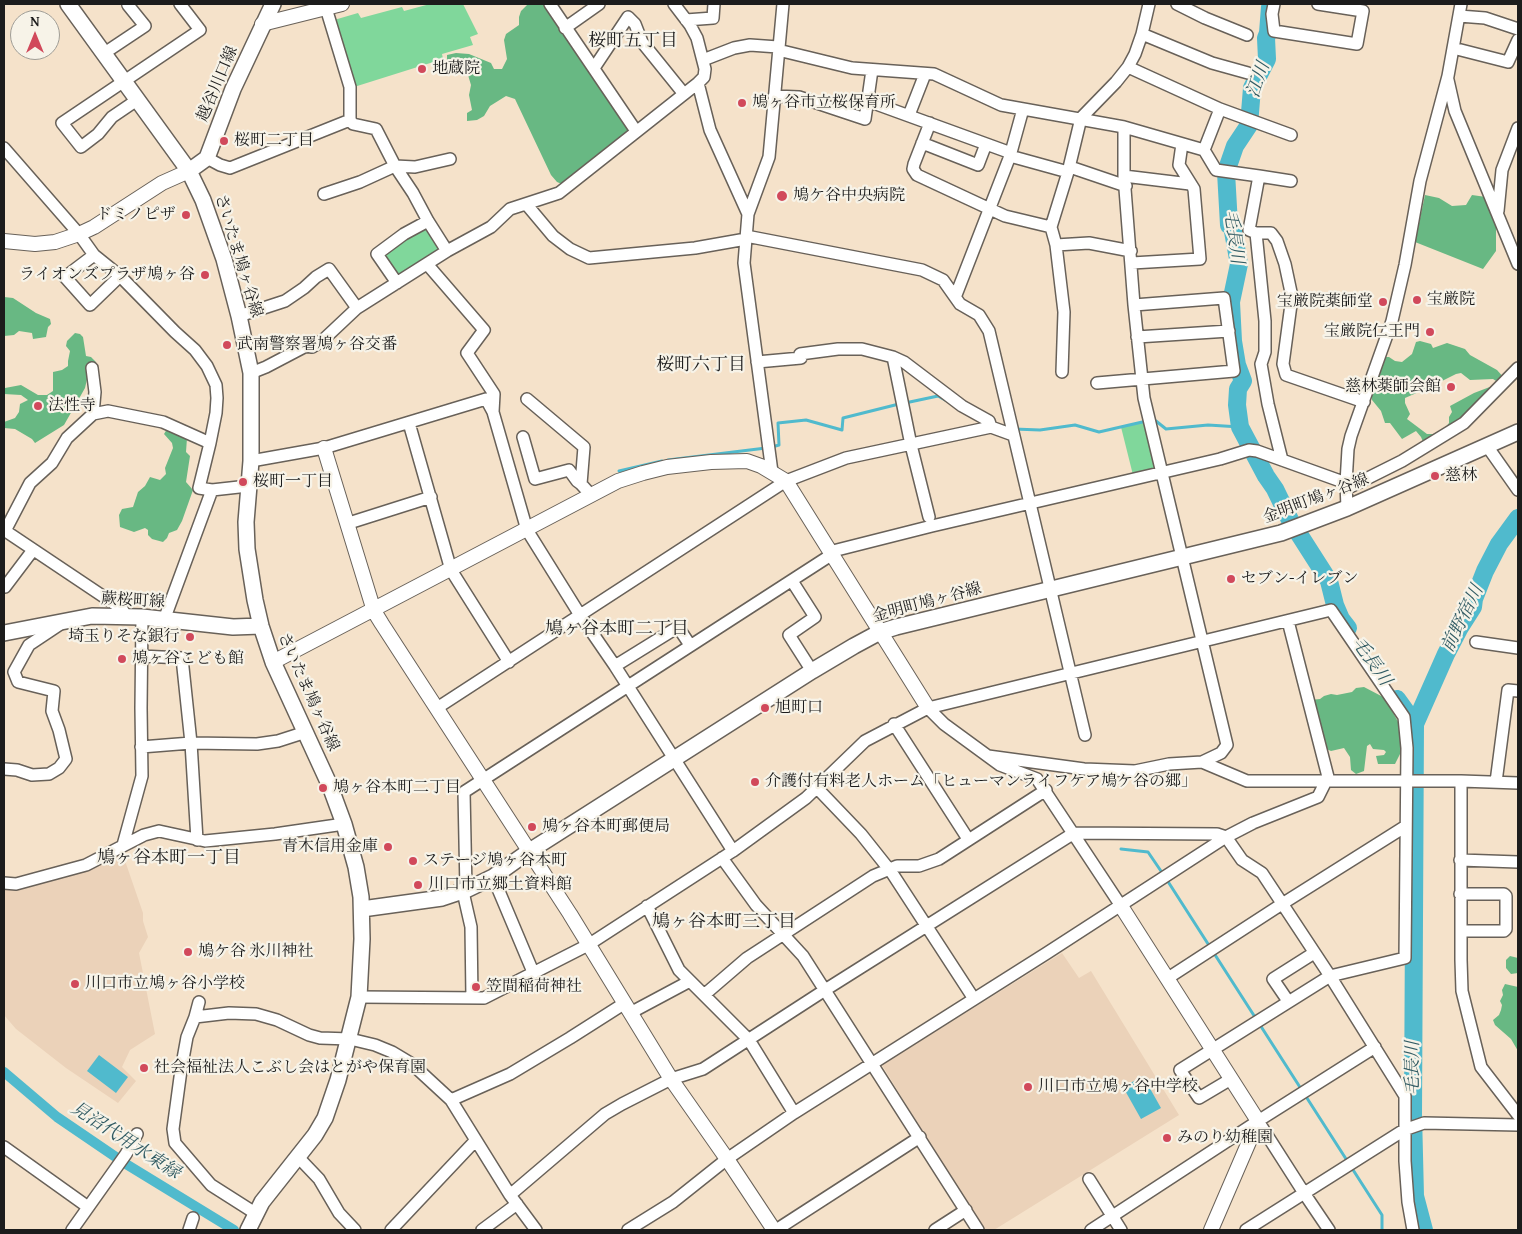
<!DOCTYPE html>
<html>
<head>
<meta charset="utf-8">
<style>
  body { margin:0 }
  #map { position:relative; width:1522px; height:1234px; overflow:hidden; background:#f5e2ca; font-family:"Gentium Book Plus",serif }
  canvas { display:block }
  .frame { position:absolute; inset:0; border:5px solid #1c1c1c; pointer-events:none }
  .north { position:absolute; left:10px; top:10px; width:50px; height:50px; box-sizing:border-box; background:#f7f3e8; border:1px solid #9f9d96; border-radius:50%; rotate:0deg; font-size:14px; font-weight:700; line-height:20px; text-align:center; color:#1c1c1c }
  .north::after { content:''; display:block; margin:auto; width:18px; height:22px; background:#d1495b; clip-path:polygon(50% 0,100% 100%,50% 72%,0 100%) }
</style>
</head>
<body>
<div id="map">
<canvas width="1522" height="1234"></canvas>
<div class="frame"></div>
<div class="north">N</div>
</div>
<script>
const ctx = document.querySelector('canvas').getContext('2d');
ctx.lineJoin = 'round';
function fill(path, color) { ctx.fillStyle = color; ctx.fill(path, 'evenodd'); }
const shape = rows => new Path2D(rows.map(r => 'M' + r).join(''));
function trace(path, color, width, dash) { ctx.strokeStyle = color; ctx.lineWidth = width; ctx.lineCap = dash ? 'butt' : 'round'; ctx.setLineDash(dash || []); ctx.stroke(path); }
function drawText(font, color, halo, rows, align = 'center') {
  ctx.font = font + ' "Gentium Book Plus","Noto Serif JP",serif'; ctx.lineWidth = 4.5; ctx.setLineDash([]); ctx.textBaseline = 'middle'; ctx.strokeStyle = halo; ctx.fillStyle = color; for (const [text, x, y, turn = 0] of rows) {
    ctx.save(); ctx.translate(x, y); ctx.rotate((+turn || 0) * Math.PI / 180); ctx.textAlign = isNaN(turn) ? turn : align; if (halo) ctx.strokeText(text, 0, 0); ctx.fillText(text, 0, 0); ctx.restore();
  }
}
fill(shape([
  [122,852,143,913,143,921,148,937,139,953,155,1034,130,1050,122,1067,136,1081,118,1103,66,1068,16,1029,4,1015,4,887],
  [1062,953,1079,978,1091,971,1179,1115,994,1230,983,1230,882,1065]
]), '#ebd2b9');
fill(shape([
  [430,4,463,4,478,34,470,37,473,45,442,54,443,59,354,87,334,20,358,13,361,18,402,7,404,11],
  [426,226,440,250,401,275,395,274,382,257,384,251],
  [1146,422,1157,468,1133,475,1121,427]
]), '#80d79b');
fill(shape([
  [528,4,546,4,626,123,628,135,564,185,557,182,551,175,515,99,506,96,490,106,484,116,477,120,467,121,467,113,472,110,469,95,471,85,468,75,463,68,455,71,447,60,447,55,456,53,469,54,491,63,494,69,502,69,507,59,504,40,506,34,519,25,519,17,521,11],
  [1425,195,1439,198,1452,206,1466,205,1472,195,1486,197,1496,227,1496,251,1483,269,1415,242],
  [4,297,13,298,36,313,50,319,51,324,48,327,46,337,33,339,32,333,19,331,14,335,4,336],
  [75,333,80,334,83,337,86,356,91,357,96,362,96,371,88,375,85,388,64,425,35,443,32,439,15,429,4,428,4,422,15,418,19,412,20,404,28,400,21,395,4,394,5,388,21,385,38,395,47,395,53,391,53,372,62,370,68,366,68,361,70,351,66,346,67,341],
  [1420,341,1431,344,1433,348,1447,343,1465,349,1470,355,1497,370,1505,379,1501,384,1493,379,1470,380,1461,373,1456,374,1428,388,1405,398,1405,403,1410,414,1407,419,1427,434,1433,434,1444,429,1449,423,1449,417,1452,412,1450,406,1474,393,1495,385,1473,411,1424,444,1421,437,1416,431,1402,439,1390,423,1385,423,1381,411,1372,400,1372,394,1377,380,1376,374,1384,357,1389,357,1395,361,1402,362,1412,354,1416,342],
  [167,429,187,438,186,452,190,456,186,482,193,490,182,521,177,530,169,533,167,538,163,542,152,539,148,535,148,530,145,528,134,532,120,527,119,515,122,509,133,507,138,492,145,486,150,477,160,480,166,474,165,468,173,448,172,443,164,434],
  [1364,687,1385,698,1402,729,1403,748,1395,764,1378,764,1376,756,1384,755,1386,752,1384,750,1373,749,1370,744,1367,746,1364,771,1356,774,1351,770,1350,757,1344,748,1331,751,1324,748,1315,716,1317,711,1313,707,1311,700,1320,699,1324,696,1331,694,1337,695,1352,692,1356,688],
  [1510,956,1518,958,1518,973,1511,974,1506,968,1506,960],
  [1505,984,1518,987,1518,1051,1511,1039,1495,1025,1493,1020,1499,1015,1501,1010,1502,1005,1500,1001,1503,995,1502,990]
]), '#68b883');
fill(shape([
  [99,1055,128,1077,116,1093,87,1071],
  [1143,1076,1161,1108,1141,1119,1123,1087]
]), '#50bacd');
trace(shape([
  [905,403,938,396,947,401],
  [1014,429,1040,430,1075,425,1099,432,1151,420,1156,421,1166,429,1208,425,1240,427],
  [772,447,779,445,778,423,806,420,842,430,843,418,899,404],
  [668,460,766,448],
  [619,471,662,461],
  [1121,849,1148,852,1163,874],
  [1167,880,1382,1215,1382,1230]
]), '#50bacd', 3);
trace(shape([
  [4,1072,57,1117,126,1164,234,1230]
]), '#50bacd', 10);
trace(shape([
  [1270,7,1268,33,1266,38,1267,59,1252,88,1249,125,1235,146,1226,172,1229,225,1232,226,1239,264,1231,302,1233,341,1237,365,1243,381,1238,389,1237,405,1240,427,1266,476,1275,489,1290,520,1329,581,1335,605,1341,619,1348,628],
  [1397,699,1415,724,1413,1114,1415,1196,1424,1230],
  [1415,724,1446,654,1459,629,1473,607,1474,599,1485,571,1499,544,1518,518]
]), '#50bacd', 18);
const minor = shape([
  [550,4,636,131],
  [1177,4,1205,18,1247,35],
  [1274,4,1272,14,1274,31,1357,44,1363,11,1318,4],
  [326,8,350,87,350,120,353,124,376,129,395,166,413,193,428,221,447,251],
  [1459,16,1485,18,1518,29],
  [686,20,713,18,714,4],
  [565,28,599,4],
  [1142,34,1212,63,1248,73],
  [1453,48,1508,62,1518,40],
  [778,50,852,68,934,74,1001,105,1124,127,1204,150],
  [103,54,145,26,128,5,129,4],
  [703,60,734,48,750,45,778,47],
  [1128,67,1220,109,1291,135],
  [594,68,628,17,635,24,642,42,684,94],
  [1448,80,1455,111,1518,264],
  [698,83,710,130,748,214],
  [774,96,799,97,865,119,872,70],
  [137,100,112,117,98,134,81,147,62,123,200,30,180,4],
  [868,101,1011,153],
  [1220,109,1204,150,1216,170,1259,176,1249,230,1256,233,1271,233,1277,241,1285,264,1292,297,1283,364,1286,375,1364,402],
  [909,115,925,74],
  [930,123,914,164,913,169,917,175,1005,216,1051,227],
  [922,143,978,165,986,144],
  [4,148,79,234,94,255,120,276,175,332,195,350,207,366,216,385,217,398,216,413,210,443,163,422,108,411,93,414,67,438,52,463,30,483,5,531],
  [1010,156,1068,172],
  [207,158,220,165,230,168,350,120],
  [1070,167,1126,186],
  [1124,176,1190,184],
  [1259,176,1291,181],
  [324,194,360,182,395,166,415,167,450,159],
  [527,205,553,236,570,249,589,258,695,248,746,239],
  [1498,211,1502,170,1518,128],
  [1256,233,1265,321,1265,352,1261,364,1268,404,1282,460],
  [746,236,922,270,943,280,960,304,979,315,989,331,1085,735],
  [1056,245,1089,243,1131,251],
  [94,255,65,277,90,305,120,276],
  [1132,263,1200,259,1194,189,1179,165,1182,144],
  [397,283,377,254,404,234,428,221],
  [956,295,1010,156,1023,109],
  [239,316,285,301,304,288,316,277,329,269,357,308],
  [1137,337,1229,331],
  [893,357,911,445,929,517],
  [757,362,801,358,800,354,838,349,862,349,893,357,904,362,962,406,989,421,991,427],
  [92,368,95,392,93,414],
  [1062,372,1064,312,1056,245,1051,227,1068,172,1081,118,1116,82,1128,67,1135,54,1142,34,1149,4],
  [251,373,266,367,306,346,312,347,323,340,357,308,447,251,491,227,510,209,559,193,698,83,704,77,705,69,697,38,690,25,674,4],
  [1097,383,1234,371,1224,298,1134,305],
  [527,399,584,447,581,484,591,495],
  [493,412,527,530,580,615,615,666,733,851],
  [409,423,451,570,509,662],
  [523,437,535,479,569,470,577,481,581,484],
  [210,443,199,488,212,490,248,486],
  [1487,446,1518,490],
  [251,461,324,448,486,399,493,412,494,394,467,353,484,330,427,264],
  [772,472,744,263,748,214,769,157,783,4],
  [1346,489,1402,461,1464,423,1518,368],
  [1347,508,1346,483,1348,449,1351,436,1392,321,1405,265,1420,181,1448,76,1461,4],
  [349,523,431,497],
  [4,530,122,609,126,616],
  [829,552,932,526,1220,459,1249,450,1257,451,1346,483],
  [792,581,815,617,789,635,812,671],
  [4,586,5,587,33,550],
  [164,620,212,490],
  [1476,642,1518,648],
  [141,656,182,658,191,743,197,840],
  [615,666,678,627,690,645],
  [437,708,786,481,846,458,991,427,1013,435],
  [928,708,944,724,1000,765,1037,779,1121,906],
  [894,724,968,839],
  [141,747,191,743,257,744,278,741,306,732],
  [988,756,1084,769,1135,771,1169,764,1202,762,1221,753,1227,745,1144,398,1134,305,1124,176,1124,127],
  [1202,762,1247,781,1461,781,1461,960,1462,991,1481,1067,1518,1115],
  [4,769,17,770,32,775,49,774,59,768,66,759,59,730,52,711,54,691,18,682,14,672,29,645,59,625],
  [1461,781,1518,783],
  [1496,782,1508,690,1518,691],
  [817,788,861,834,892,873,974,999],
  [123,845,142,776,141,708,142,617],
  [722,858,756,905,803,956,978,1230],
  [1460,860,1518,862],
  [493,877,533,972],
  [4,883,16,884,86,865,144,835,159,831,205,841,275,834,344,824],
  [466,890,464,792,831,555],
  [463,892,471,927,472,998],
  [1460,894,1504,894,1506,896,1506,929,1504,931,1461,931],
  [647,906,679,970,749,1040,794,1113],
  [1168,978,1282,904,1406,826],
  [704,995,747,958,873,876,897,866,919,866,939,859,1046,790],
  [359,997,484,998,588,945,733,851,806,798,865,741,928,708,1331,610,1404,717,1407,748,1405,958,1330,976,1180,1070,1199,1098,1231,1079],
  [1288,1001,1273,979,1314,953],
  [199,1002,195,1017,229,1013,256,1014,277,1020,309,1035,320,1038,350,1039,375,1045,392,1052,412,1064,451,1100,510,1195,536,1230],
  [632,1012,690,981],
  [195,1017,187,1037,181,1070,173,1129,175,1143,211,1185,255,1213],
  [451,1100,510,1074,570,1038,625,1003],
  [1258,1121,1304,1193,1329,1230],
  [4,1147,88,1207],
  [298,1157,319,1179,339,1213,355,1230],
  [1089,1179,1121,1230],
  [510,1195,605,1114,622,1104,671,1079,703,1069,825,990,1074,833,1217,834,1226,837,1242,860,1262,873,1330,976,1405,1096,1405,1161,1408,1202,1413,1230],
  [72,1230,126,1154,137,1134],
  [189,1230,193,1218],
  [391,1230,476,1140],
  [482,1230,517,1204],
  [628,1230,673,1202,727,1159,794,1113,1047,953,1226,837,1253,823,1318,797,1328,777,1288,621],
  [776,1230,920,1137],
  [935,1230,966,1210],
  [1091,1230,1258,1121,1375,1047],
  [1246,1230,1404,1130,1424,1123,1518,1125]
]);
const tertiary = shape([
  [262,24,342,4],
  [4,241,35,244,55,242,79,234,94,227,162,183,189,171],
  [324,448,374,611,382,624,570,914,671,1079,727,1159,774,1230],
  [273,662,618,481,643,473,667,467,711,462,747,461,761,466,786,481,928,708],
  [1121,906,1258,1121,1211,1230]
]);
const secondary = shape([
  [68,4,189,171,203,200,224,259,239,316,251,373,251,461,246,522,247,549,255,600,261,626,273,662,330,786,344,824,356,867,361,897,362,939,359,997,338,1080,325,1118,315,1135,262,1202,248,1230],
  [189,171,207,158,233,89,273,4],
  [4,633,92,616,142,617,233,627,261,626],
  [362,909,442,898,466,890,493,877,528,852,812,671,854,646,880,632,896,627,1281,533,1347,508,1518,432]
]);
trace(minor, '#686159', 14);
trace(tertiary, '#686159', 16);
trace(secondary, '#686159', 18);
trace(minor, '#fff', 11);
trace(tertiary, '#fff', 14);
trace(secondary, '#fff', 15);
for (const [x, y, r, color] of [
  [422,69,5,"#d1495b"],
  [742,103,5,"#d1495b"],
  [224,141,5,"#d1495b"],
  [782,196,6,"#d1495b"],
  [186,215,5,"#d1495b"],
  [205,275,5,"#d1495b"],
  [1417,300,5,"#d1495b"],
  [1383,302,5,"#d1495b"],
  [1430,332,5,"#d1495b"],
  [227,345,5,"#d1495b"],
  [1451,387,5,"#d1495b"],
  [38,406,5,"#d1495b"],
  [1435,476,5,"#d1495b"],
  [243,482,5,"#d1495b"],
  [1231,579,5,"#d1495b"],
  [190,637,5,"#d1495b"],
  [122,659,5,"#d1495b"],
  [765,708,5,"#d1495b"],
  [755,782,5,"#d1495b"],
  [323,788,5,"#d1495b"],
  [532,827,5,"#d1495b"],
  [388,847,5,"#d1495b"],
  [413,861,5,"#d1495b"],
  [418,885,5,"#d1495b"],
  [188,952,5,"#d1495b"],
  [75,984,5,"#d1495b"],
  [476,987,5,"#d1495b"],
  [144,1068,5,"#d1495b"],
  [1028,1087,5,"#d1495b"],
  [1167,1138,5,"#d1495b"]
]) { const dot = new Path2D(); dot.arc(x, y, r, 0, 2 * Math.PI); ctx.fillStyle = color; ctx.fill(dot); trace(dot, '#f7f3e8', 2); }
drawText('16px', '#1c1c1c', '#f7f3e8', [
  ["地蔵院",432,69],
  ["鳩ヶ谷市立桜保育所",752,103],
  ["桜町二丁目",234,141],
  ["鳩ケ谷中央病院",793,196],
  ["ドミノピザ",176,215,"right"],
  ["ライオンズプラザ鳩ヶ谷",195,275,"right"],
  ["宝厳院",1427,300],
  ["宝厳院薬師堂",1373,302,"right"],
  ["宝厳院仁王門",1420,332,"right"],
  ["武南警察署鳩ヶ谷交番",237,345],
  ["慈林薬師会館",1441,387,"right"],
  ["法性寺",48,406],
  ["慈林",1445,476],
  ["桜町一丁目",253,482],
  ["セブン-イレブン",1241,579],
  ["埼玉りそな銀行",180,637,"right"],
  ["鳩ヶ谷こども館",132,659],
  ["旭町口",775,708],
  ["介護付有料老人ホーム「ヒューマンライフケア鳩ケ谷の郷」",765,782],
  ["鳩ヶ谷本町二丁目",333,788],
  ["鳩ヶ谷本町郵便局",542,827],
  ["青木信用金庫",378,847,"right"],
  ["ステージ鳩ヶ谷本町",423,861],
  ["川口市立郷土資料館",428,885],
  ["鳩ケ谷 氷川神社",198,952],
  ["川口市立鳩ヶ谷小学校",85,984],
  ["笠間稲荷神社",486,987],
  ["社会福祉法人こぶし会はとがや保育園",154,1068],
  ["川口市立鳩ヶ谷中学校",1038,1087],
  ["みのり幼稚園",1177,1138]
], 'left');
drawText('16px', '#1c1c1c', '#f7f3e8', [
  ["越谷川口線",218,84,-67],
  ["さいたま鳩ヶ谷線",238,256,73],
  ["金明町鳩ヶ谷線",1316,499,-21],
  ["蕨桜町線",133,601,3],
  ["金明町鳩ヶ谷線",927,603,-15],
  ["さいたま鳩ヶ谷線",308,692,66]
]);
drawText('18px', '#1c1c1c', '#f7f3e8', [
  ["桜町五丁目",633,41],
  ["桜町六丁目",701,365],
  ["鳩ヶ谷本町二丁目",617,629],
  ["鳩ヶ谷本町一丁目",169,858],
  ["鳩ヶ谷本町三丁目",724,922]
]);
drawText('italic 18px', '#315b63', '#f7f3e8', [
  ["江川",1259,80,-71],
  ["毛長川",1233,237,82],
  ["前野宿川",1463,619,-64],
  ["毛長川",1371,662,55],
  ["毛長川",1413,1068,-90],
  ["見沼代用水東縁",125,1141,33]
]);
</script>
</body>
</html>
